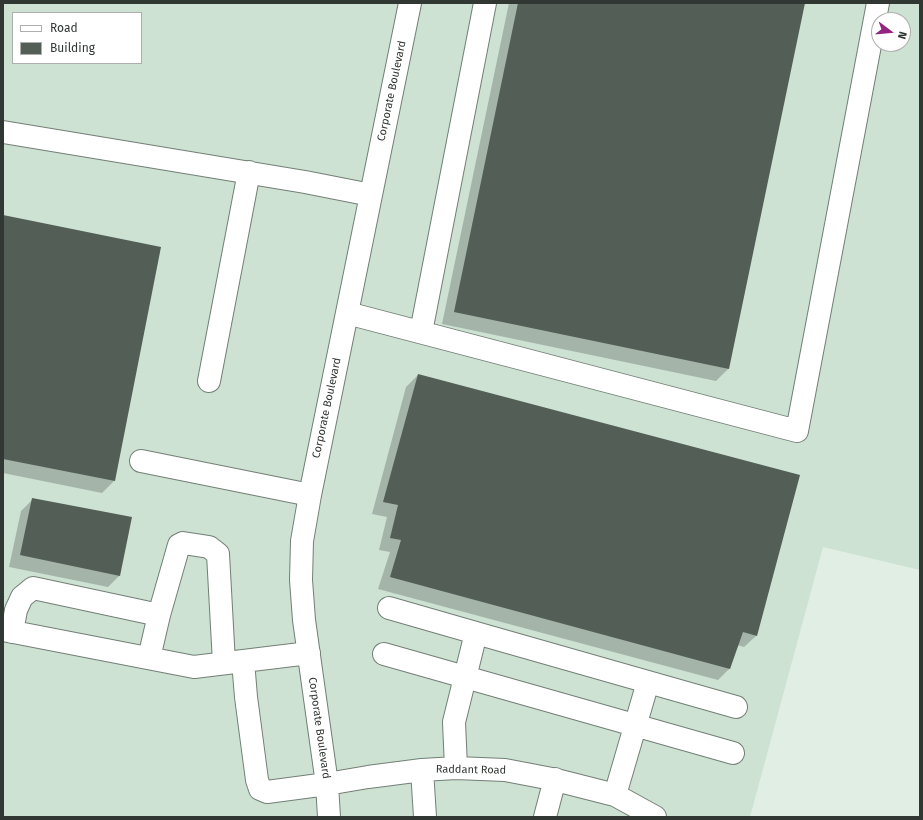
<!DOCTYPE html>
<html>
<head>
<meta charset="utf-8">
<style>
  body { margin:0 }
  #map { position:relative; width:923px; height:820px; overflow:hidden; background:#e0eee4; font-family:"Fira Sans",sans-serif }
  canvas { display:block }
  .frame { position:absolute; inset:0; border:4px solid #313733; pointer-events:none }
  .legend { position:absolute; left:12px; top:12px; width:130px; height:52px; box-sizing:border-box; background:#fff; border:1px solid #adafad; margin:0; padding:5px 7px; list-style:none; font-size:12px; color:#313733 }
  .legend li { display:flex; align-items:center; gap:8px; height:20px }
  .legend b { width:20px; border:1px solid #adafad }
  .north { position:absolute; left:871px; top:12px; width:40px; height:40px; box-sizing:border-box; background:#fff; border:1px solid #adafad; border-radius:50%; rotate:106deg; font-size:11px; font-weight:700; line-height:16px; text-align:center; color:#313733 }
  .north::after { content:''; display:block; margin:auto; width:14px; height:18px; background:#942382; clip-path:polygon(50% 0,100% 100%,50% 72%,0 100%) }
</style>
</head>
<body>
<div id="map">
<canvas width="923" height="820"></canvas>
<div class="frame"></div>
<ul class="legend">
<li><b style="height:5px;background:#fff"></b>Road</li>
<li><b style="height:11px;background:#525e56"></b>Building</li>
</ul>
<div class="north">N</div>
</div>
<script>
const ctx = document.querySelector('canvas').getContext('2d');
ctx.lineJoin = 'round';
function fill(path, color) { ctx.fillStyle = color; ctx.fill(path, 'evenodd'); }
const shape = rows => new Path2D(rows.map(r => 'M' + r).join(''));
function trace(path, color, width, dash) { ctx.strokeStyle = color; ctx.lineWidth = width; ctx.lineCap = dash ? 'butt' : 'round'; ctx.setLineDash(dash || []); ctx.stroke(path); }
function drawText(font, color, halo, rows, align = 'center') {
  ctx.font = font + ' "Fira Sans",sans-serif'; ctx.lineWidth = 4; ctx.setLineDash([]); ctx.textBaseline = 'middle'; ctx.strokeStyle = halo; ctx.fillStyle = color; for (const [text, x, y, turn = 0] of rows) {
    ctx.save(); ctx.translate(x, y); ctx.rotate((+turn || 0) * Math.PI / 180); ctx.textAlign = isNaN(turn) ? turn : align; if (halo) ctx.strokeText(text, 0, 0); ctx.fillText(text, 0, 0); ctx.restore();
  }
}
fill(shape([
  [3,3,920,3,920,570,823,547,750,817,3,817],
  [13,13,141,13,141,63,13,63],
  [879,20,903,20,903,44,879,44]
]), '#cde2d3');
fill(shape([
  [509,3,804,3,728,369,716,381,442,324],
  [3,216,114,481,102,493,3,473],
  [418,375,756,636,744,647,737,645,730,668,718,680,378,589,390,552,379,550,387,517,372,514,406,387],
  [33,499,120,575,108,587,9,567,21,511]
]), '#0003');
fill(shape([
  [518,3,805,3,729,369,454,312],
  [3,215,161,247,115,481,3,459],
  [418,374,800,475,757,636,743,632,730,669,390,577,401,540,390,538,398,505,383,502],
  [32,498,132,517,120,576,20,555]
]), '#525e56');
const minor = shape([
  [3,132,305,182,371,195],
  [347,313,797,431,878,3],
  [421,332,485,3],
  [209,381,249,172],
  [141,461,310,495],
  [389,608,476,633],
  [159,615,179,545,183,543,209,547,218,554,224,663],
  [3,630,194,667,309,653],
  [12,632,16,610,22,597,33,588,159,615,149,658],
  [384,654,733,753],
  [243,661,246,697,257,780,260,789,267,792,327,784,368,777,422,770,456,768,505,770,552,779,615,795,655,817],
  [648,682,736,707],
  [456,768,454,722,476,633,648,682,615,795],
  [422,770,425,817],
  [329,817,327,784,304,620,301,580,302,541,310,495,410,3],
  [545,817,555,779]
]);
trace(minor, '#737f76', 24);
trace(minor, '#fff', 22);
drawText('11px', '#313733', '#fff', [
  ["Corporate Boulevard",392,91,-78],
  ["Corporate Boulevard",327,408,-78],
  ["Corporate Boulevard",319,728,82],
  ["Raddant Road",471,770,1]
]);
</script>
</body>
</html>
